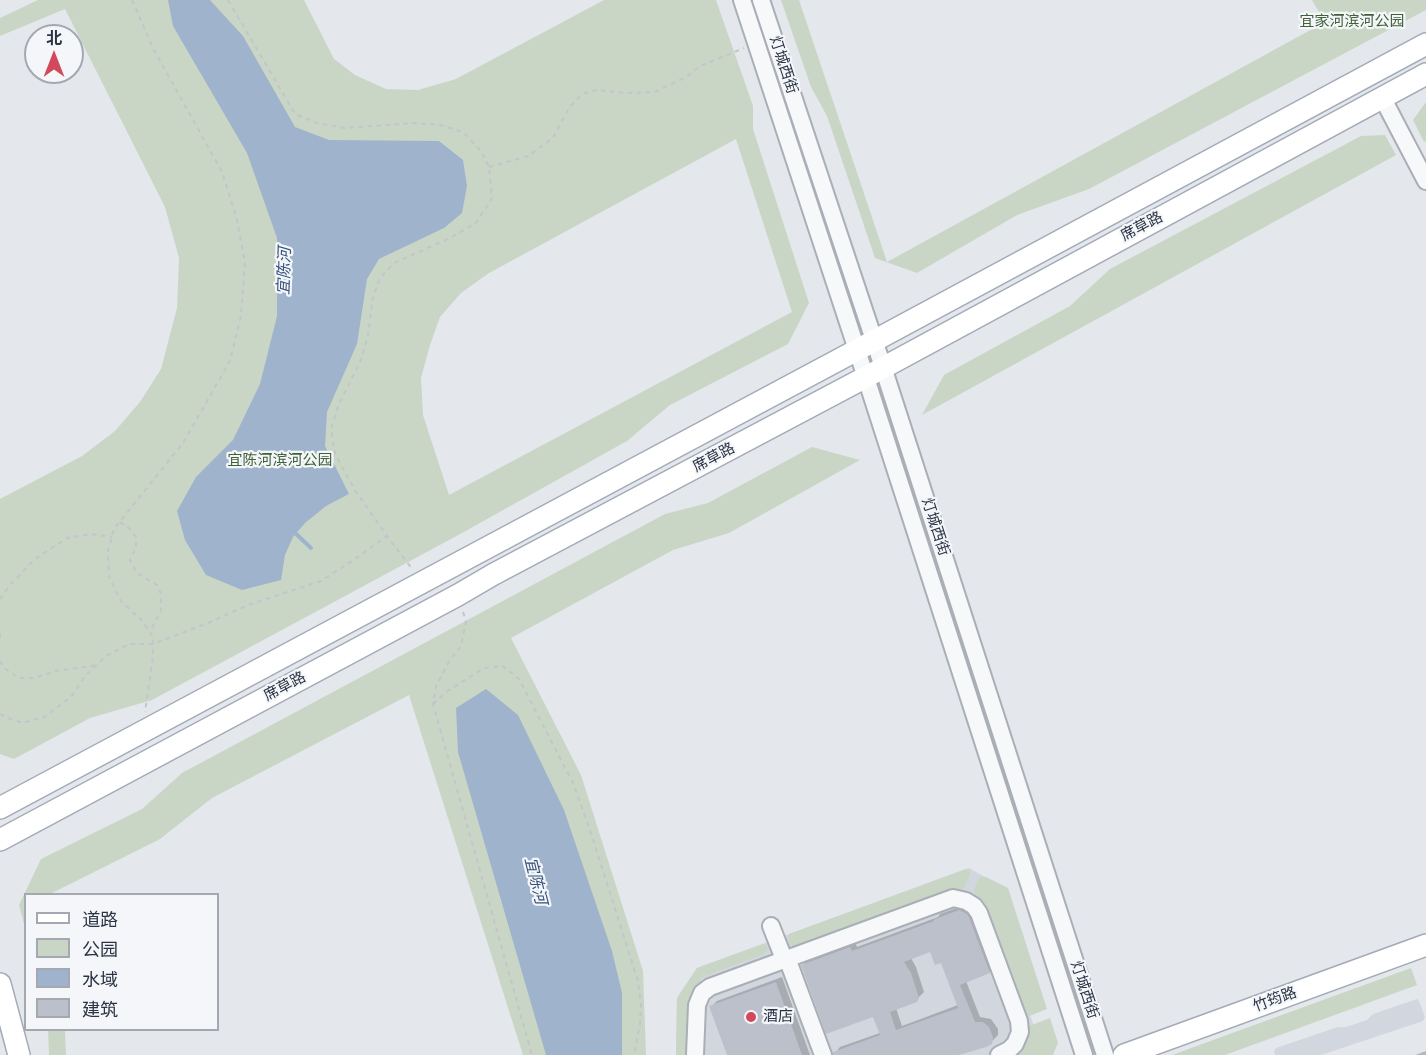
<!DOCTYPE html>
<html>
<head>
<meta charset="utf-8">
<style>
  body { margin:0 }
  #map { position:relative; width:1426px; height:1055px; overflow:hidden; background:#e4e7ec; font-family:"Archivo Narrow","Noto Sans SC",sans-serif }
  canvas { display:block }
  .legend { position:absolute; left:24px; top:893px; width:195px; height:138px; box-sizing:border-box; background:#f4f6f9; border:2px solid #a4a8b1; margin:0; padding:8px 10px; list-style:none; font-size:18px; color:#2b3445 }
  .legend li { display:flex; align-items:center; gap:12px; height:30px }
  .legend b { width:30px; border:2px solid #a4a8b1 }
  .north { position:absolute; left:24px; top:24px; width:60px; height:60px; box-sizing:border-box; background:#f4f6f9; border:2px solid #a4a8b1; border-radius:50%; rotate:0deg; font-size:16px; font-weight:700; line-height:24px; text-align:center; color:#2b3445 }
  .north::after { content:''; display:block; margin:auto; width:21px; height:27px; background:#d1495b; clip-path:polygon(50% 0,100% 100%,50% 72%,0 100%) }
</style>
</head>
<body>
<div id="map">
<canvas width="1426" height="1055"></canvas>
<ul class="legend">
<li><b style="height:8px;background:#fff"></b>道路</li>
<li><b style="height:16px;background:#c9d6c5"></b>公园</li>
<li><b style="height:16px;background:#9fb4cc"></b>水域</li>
<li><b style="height:16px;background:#bbc0ca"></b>建筑</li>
</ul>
<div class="north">北</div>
</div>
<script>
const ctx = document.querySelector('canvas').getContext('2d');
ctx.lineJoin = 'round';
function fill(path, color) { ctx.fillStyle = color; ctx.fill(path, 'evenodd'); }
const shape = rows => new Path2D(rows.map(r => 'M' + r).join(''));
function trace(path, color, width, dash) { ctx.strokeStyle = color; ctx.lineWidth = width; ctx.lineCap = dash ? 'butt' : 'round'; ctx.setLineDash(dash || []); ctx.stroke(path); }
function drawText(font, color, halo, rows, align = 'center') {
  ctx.font = font + ' "Archivo Narrow","Noto Sans SC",sans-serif'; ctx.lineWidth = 4.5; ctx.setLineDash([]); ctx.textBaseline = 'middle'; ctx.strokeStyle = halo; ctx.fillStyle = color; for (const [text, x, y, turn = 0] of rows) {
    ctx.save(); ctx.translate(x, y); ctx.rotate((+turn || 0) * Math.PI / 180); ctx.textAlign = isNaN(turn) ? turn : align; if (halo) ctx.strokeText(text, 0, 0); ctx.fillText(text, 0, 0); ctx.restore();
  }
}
fill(shape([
  [969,868,985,877,1039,1042,1008,1055,676,1055,677,998,697,968],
  [1417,999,1419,1001,1425,1017,1423,1021,1321,1055,1275,1055,1274,1051,1276,1048,1338,1027,1346,1027,1367,1020,1373,1014]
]), '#d2d6de');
fill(shape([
  [38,0,304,0,334,59,355,75,386,89,418,90,456,79,604,0,716,0,753,106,753,129,809,303,788,344,670,405,627,441,462,533,152,700,90,718,14,759,0,754,0,499,82,456,115,431,140,402,161,369,177,308,179,258,165,207,65,9,0,36,0,18],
  [736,139,792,312,449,495,423,415,421,378,430,345,440,317,461,293,489,273],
  [781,0,799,0,887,262,1325,22,1312,0,1426,0,1426,10,1089,189,1017,215,917,273,875,258,827,116,811,87],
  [1426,102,1426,141,1424,142,1413,120],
  [1385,135,1396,155,922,415,944,375,1070,306,1110,269,1361,136],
  [812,447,860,460,729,533,673,550,511,638,581,775,643,971,646,1055,523,1055,409,695,212,798,160,839,50,894,26,894,25,928,19,905,41,859,142,809,182,773,665,514,708,503],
  [966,869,970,871,970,874,965,887,962,890,805,948,794,947,790,944,788,938,789,934],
  [980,877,986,877,1008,888,1047,1009,1024,1018,1021,1018,974,891,975,887],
  [763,944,767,946,768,949,764,954,700,978,702,984,690,1055,676,1055,677,998,697,968],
  [1411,968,1417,985,1225,1055,1172,1055],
  [1050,1018,1058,1043,1053,1055,1018,1055,1016,1049,1024,1028],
  [48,1030,65,1030,66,1055,49,1055]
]), '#c9d6c5');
fill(shape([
  [168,0,210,0,243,36,295,127,329,140,439,141,463,160,467,186,462,213,444,228,379,259,367,279,357,344,327,412,325,446,349,494,326,506,305,523,293,537,285,555,281,580,242,590,206,575,185,540,177,511,196,477,233,440,260,384,277,316,277,238,247,153,173,26],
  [486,689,518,715,564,810,612,951,622,993,622,1055,546,1055,458,752,456,708]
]), '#9fb4cc');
fill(shape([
  [965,905,972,909,995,966,989,972,966,981,980,1017,991,1019,998,1029,998,1035,989,1044,952,1055,836,1055,835,1053,840,1047,880,1033,874,1015,803,965,808,960,855,942,857,947,938,917,940,914],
  [931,951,942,961,958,1005,902,1026,896,1008,916,1000,924,992,916,967,911,958],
  [782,977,810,1055,729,1055,711,1007,717,1001],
  [1426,1051,1426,1055,1415,1055]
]), '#0003');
trace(shape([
  [294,532,311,548]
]), '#9fb4cc', 4);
fill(shape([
  [959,910,967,914,969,917,990,973,960,985,975,1022,983,1022,989,1027,993,1037,992,1044,986,1047,959,1055,833,1055,833,1052,880,1035,873,1017,826,1034,801,965,850,947,852,951,934,921,933,920],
  [930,952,935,965,941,963,958,1008,896,1030,890,1012,917,1002,919,998,911,973,904,962],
  [776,982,802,1055,727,1055,709,1006]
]), '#bbc0ca');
const minor = shape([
  [742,0,857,350,1084,1055],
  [761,0,883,367,1105,1055],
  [1382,97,1426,181],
  [771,926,784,959],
  [787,958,823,1055],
  [695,1055,697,1005,702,993,710,987,953,898,966,901,974,906,979,913,1019,1021,1020,1032,1015,1044,1009,1050,999,1055]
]);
const major = shape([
  [0,808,857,350,1426,44],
  [0,840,458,595,494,574,866,377,1426,74],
  [0,984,19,1055],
  [1124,1055,1426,945]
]);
trace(minor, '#a9aeb7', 20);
trace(major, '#a3abb8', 24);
trace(shape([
  [132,0,154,50,222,172,236,216,245,262,241,316,230,361,183,443,114,529,108,551,109,577,121,601,143,622,153,637,153,656,145,712],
  [228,0,295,114,317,123,345,128,414,123,440,125,463,132,481,151,489,167,492,198,476,223,450,238,394,263,380,278,373,297,368,335,361,360,338,406,331,429,335,454,355,490,387,536,413,570],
  [489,167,528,156,553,138,569,108,582,94,596,90,626,93,655,92,686,77,700,66,744,48],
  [120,522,130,529,136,537,136,548,130,560,137,573,157,585,161,594,161,610,150,632],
  [0,599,10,585,35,559,67,538,91,534,112,537],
  [463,612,466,621,461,646,450,660,436,686,433,704,532,1055],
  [0,633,0,640],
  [0,661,4,668,19,678,34,678,56,671,97,665],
  [433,704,446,692,484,668,503,666,519,679,573,783,589,827,638,981,641,1004,640,1024,634,1055],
  [0,714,8,718,23,723,44,717,71,697,85,676,106,656,129,644,153,644,208,623,248,605,321,581,355,559,387,536]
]), '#c2c5cb', 2, [4.5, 4.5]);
trace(minor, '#f7f8fa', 16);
trace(major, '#fff', 21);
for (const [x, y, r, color] of [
  [751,1017,6,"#d1495b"]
]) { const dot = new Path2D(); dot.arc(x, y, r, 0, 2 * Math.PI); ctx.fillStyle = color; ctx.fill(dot); trace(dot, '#f4f6f9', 2); }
drawText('15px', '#3f6138', '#f4f6f9', [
  ["宜家河滨河公园",1352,22],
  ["宜陈河滨河公园",280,461]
]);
drawText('15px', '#2b3445', '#f4f6f9', [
  ["灯城西街",783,65,72],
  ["席草路",1142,227,-28],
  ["席草路",714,458,-28],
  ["灯城西街",935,527,72],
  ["席草路",285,687,-28],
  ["灯城西街",1084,990,72],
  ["竹筠路",1275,1000,-20]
]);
drawText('15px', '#2b3445', '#f4f6f9', [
  ["酒店",763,1017]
], 'left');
drawText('italic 16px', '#34527a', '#f4f6f9', [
  ["宜陈河",285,271,-88],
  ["宜陈河",535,881,76]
]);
</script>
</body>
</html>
